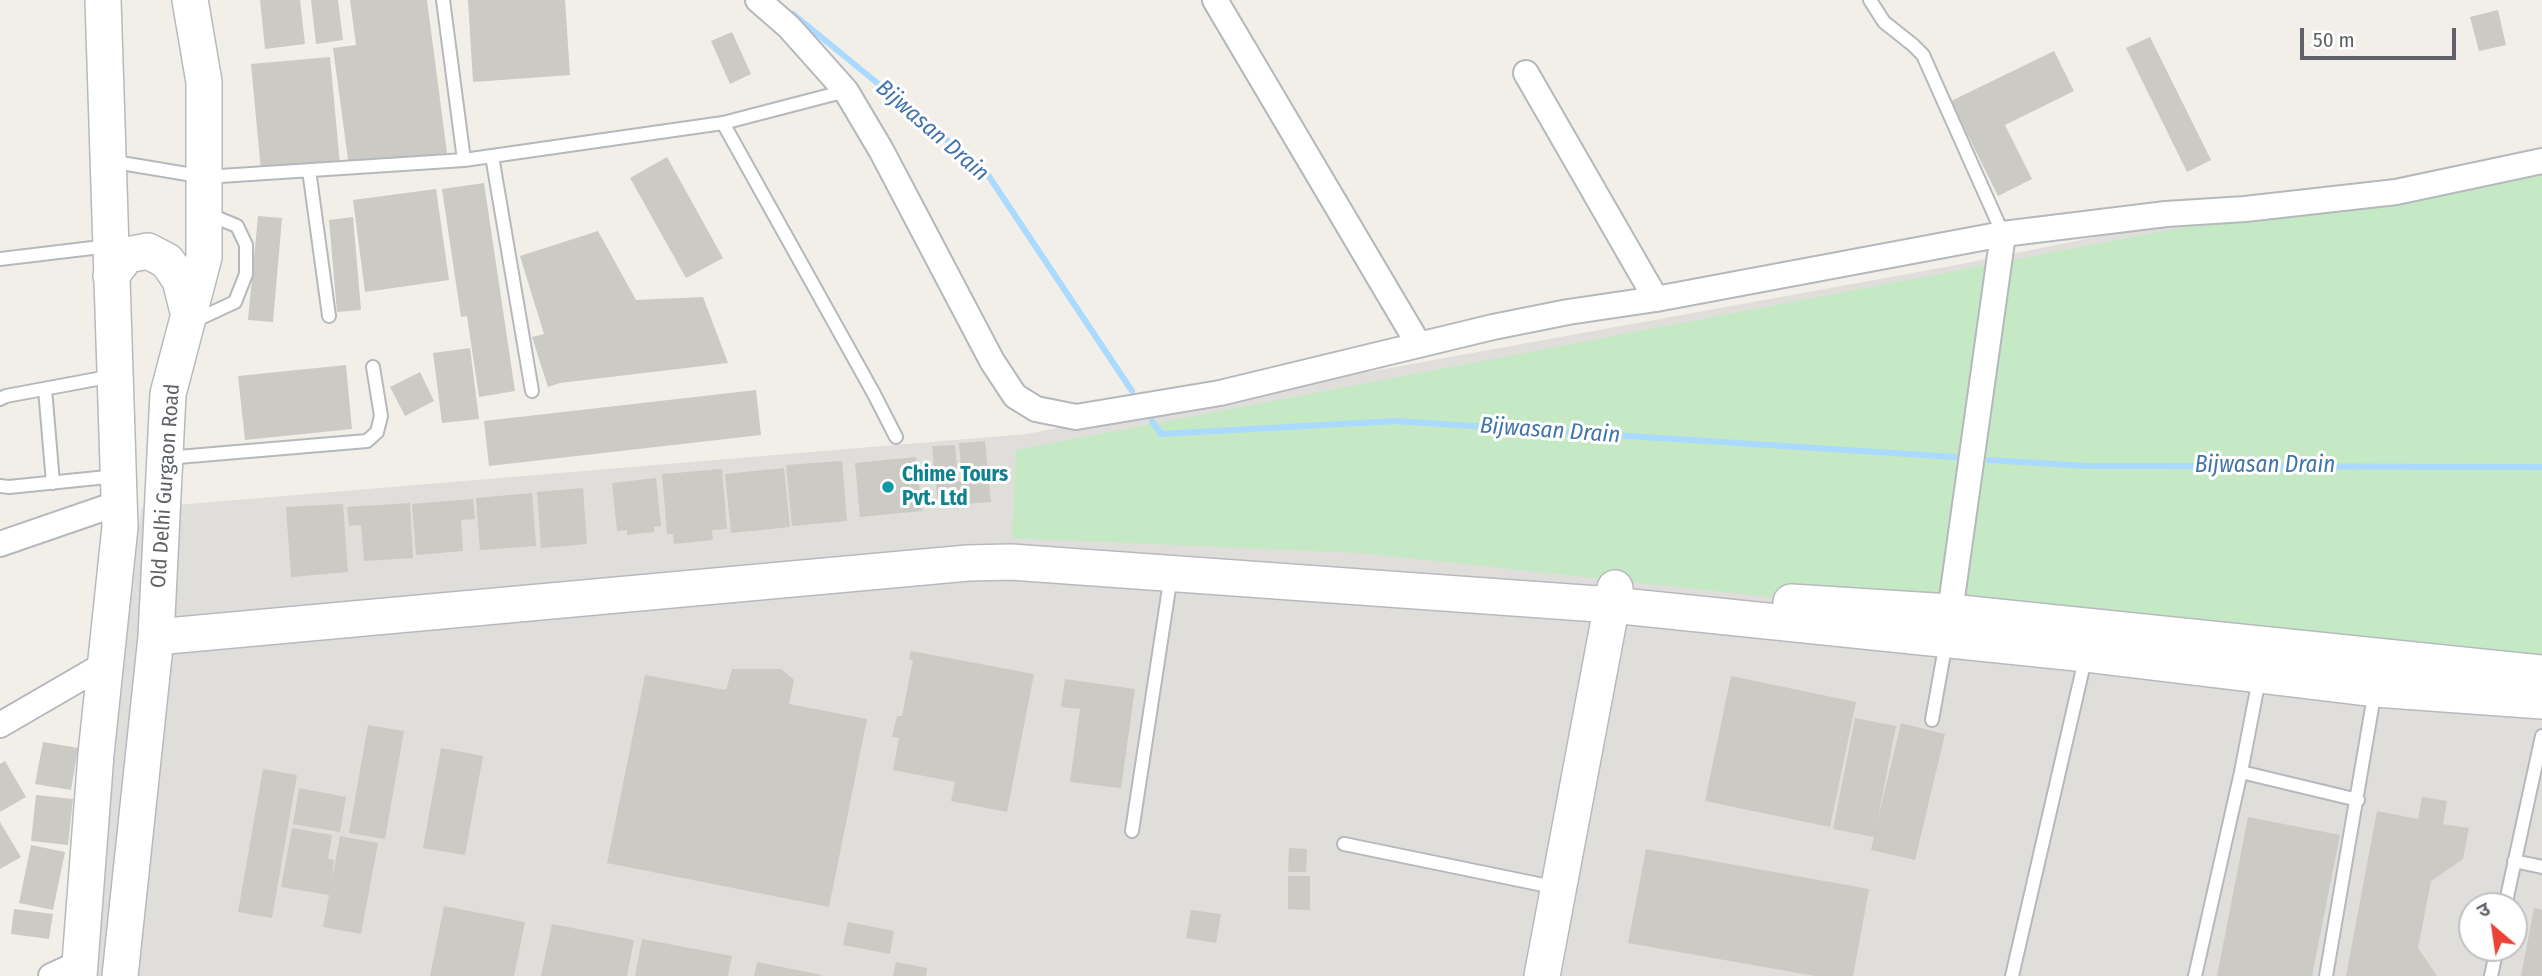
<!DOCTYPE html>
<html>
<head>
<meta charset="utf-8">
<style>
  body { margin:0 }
  #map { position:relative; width:2542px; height:976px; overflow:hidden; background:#f1efe8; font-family:"Fira Sans Condensed","Noto Sans Devanagari",sans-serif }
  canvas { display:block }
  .north { position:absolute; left:2458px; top:892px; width:70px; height:70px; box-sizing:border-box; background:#fff; border:2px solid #bfc1c3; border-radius:50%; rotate:331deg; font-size:19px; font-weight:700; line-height:28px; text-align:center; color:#5f6368 }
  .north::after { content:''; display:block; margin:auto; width:24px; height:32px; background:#ea4335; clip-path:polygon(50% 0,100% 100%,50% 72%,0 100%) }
  .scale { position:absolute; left:2300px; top:28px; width:156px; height:32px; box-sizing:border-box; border:4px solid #5f6368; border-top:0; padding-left:9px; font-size:21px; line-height:24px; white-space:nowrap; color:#5f6368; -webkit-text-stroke:5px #fff; paint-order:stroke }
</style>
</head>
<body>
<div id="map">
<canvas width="2542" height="976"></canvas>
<div class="north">उ</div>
<div class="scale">50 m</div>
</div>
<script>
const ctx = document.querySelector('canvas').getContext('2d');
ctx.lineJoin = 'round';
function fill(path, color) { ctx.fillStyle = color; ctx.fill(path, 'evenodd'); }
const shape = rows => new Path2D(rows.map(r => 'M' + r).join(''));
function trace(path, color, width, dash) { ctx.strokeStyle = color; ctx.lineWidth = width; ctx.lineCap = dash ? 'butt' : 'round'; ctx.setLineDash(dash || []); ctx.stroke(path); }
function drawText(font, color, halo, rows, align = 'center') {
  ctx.font = font + ' "Fira Sans Condensed",sans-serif'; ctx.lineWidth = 6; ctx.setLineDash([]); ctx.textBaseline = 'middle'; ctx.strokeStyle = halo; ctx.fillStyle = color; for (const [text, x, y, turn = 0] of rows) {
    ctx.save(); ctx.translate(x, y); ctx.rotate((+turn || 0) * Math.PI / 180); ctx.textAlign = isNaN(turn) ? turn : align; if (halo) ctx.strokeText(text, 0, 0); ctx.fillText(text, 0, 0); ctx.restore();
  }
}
fill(shape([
  [2542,148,2542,976,86,976,91,959,141,508,1026,434,1946,267],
  [2472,906,2514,906,2514,948,2472,948]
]), '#e0deda');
fill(shape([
  [2542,159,2542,680,1362,553,1012,538,1016,450]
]), '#c5e8c5');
trace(shape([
  [793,14,986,172,1132,391],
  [1152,421,1161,434,1395,421,1955,457],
  [1989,460,2086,466,2542,467]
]), '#aadaff', 6);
fill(shape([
  [260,0,300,0,305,44,265,49],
  [311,0,338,0,343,40,316,44],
  [350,0,427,0,447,153,349,167,333,48,356,45],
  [468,0,565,0,570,75,473,82],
  [2498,10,2506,45,2479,51,2470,17],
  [732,32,751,74,730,84,711,41],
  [2150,37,2211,160,2187,172,2126,48],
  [2054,51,2074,91,2005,125,2032,179,1998,196,1951,101],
  [330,57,340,164,261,171,251,64],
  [667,157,723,258,686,278,630,178],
  [484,183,515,391,479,397,467,316,461,317,442,189],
  [436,189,449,280,365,292,353,200],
  [258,216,282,218,273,322,248,320],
  [353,217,361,310,337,312,329,220],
  [598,231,636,300,703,297,728,363,560,383,548,387,532,337,544,334,520,256],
  [470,348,479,419,442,423,433,353],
  [346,365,352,429,245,440,238,376],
  [420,372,434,401,405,416,390,387],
  [756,390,761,435,489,466,484,421],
  [985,441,991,502,938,506,936,483,976,479,962,479,959,443],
  [955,445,958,480,935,481,932,446],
  [916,457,922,511,860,517,855,463],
  [842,461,847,521,792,526,786,465],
  [784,468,790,527,731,533,725,474],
  [722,469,727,529,712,530,713,540,674,544,673,534,667,534,662,474],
  [656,478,661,526,654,527,654,532,627,535,627,530,617,531,612,483],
  [583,488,587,544,541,548,537,492],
  [532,493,536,546,480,550,476,498],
  [473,499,475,519,461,520,463,551,416,555,412,504],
  [410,503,413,558,364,561,361,525,349,526,347,507],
  [343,504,348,572,291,577,286,507],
  [911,651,1034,674,1007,812,951,801,955,782,893,770,899,738,892,737,897,716,902,716,913,660,909,659],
  [732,669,781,669,794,680,789,704,867,719,829,907,607,863,645,675,726,690],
  [1731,676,1856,702,1830,827,1705,801],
  [1065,679,1135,689,1121,788,1070,782,1080,709,1061,707],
  [1855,718,1896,726,1877,823,1901,723,1945,734,1915,860,1871,850,1874,837,1833,829],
  [368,725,404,731,385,839,349,833],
  [43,742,78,748,71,790,35,784],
  [441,748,483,756,465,855,423,848],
  [5,761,26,797,0,812,0,764],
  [263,769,297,775,272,918,238,912],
  [299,788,346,797,340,832,293,824],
  [36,795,73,799,68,845,31,841],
  [2422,797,2447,801,2443,824,2469,828,2463,859,2431,881,2418,948,2437,976,2346,976,2377,811,2418,819],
  [2248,817,2340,835,2312,976,2217,976],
  [0,822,21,857,0,869],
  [292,828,332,835,328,859,334,860,332,880,340,836,378,843,361,934,323,927,329,895,281,887],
  [31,845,65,852,53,910,19,903],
  [1289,848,1307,849,1306,872,1288,872],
  [1646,849,1869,889,1853,976,1815,976,1628,943],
  [1288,876,1310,876,1310,910,1288,909],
  [444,906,525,922,514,976,430,976],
  [2534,908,2542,910,2542,976,2521,976],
  [14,909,53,914,49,939,11,934],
  [1191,910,1221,914,1216,943,1186,938],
  [848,922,894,931,890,954,843,945],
  [552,924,634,940,627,976,541,976],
  [642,939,732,956,728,976,635,976],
  [757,962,822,975,822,976,754,976],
  [896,962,927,968,926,976,893,976]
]), '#cccac5');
const lane = shape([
  [443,0,464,160],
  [1870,0,1884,22,1913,45,1923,55,2003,234],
  [723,123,874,394,896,437],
  [492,156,532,391],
  [109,161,205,177,464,160,723,123,846,91],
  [309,170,329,316],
  [0,259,109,246],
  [194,321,235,302,246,274,246,245,237,226,208,214],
  [45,389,53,483],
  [0,399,6,396,113,376],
  [166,458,367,441,377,432,381,416,373,367],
  [0,486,9,487,117,476],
  [1932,720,1946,642],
  [2241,772,2358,800],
  [1132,831,1171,575],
  [1344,844,1558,888],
  [2514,861,2542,867],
  [2505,906,2542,736],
  [2012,976,2086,655],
  [2195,976,2241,772,2259,679],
  [2326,976,2375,690],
  [2491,976,2497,948]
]);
const street = shape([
  [758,0,789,27,846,91,881,150,992,361,1015,396,1036,409,1076,417,1220,393,1493,327,1568,312,1656,299,2003,234,2166,214,2245,209,2396,192,2542,161],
  [1215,0,1419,345],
  [1526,73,1656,299],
  [0,544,119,503],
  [1950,612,2003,234],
  [0,725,105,664],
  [51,976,82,962]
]);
const secondary = shape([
  [111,276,127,255,148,251,167,261,180,280,189,316],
  [1791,602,1950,612,2542,673],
  [156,637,968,563,1011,562,1612,605,2086,654,2375,689,2542,701],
  [79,976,96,754,120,527,103,0],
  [120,976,156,637,168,394,204,257,204,82,190,0],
  [1542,976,1615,588]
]);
trace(lane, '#b5b8bc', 16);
trace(street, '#b5b8bc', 28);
trace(secondary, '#b6babf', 38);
trace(lane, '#fff', 12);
trace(street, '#fff', 24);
trace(secondary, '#fff', 35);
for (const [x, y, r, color] of [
  [888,487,7,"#0f9aa8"]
]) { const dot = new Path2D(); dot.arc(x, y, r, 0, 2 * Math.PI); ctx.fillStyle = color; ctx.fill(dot); trace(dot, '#fff', 2.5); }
drawText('bold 21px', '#0d838f', '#fff', [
  ["Chime Tours",902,475],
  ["Pvt. Ltd",902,499]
], 'left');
drawText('21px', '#5f6368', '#fff', [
  ["Old Delhi Gurgaon Road",166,486,-86]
]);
drawText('italic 23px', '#4174aa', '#fff', [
  ["Bijwasan Drain",932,131,41],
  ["Bijwasan Drain",1550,431,4],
  ["Bijwasan Drain",2265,466]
]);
</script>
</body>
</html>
